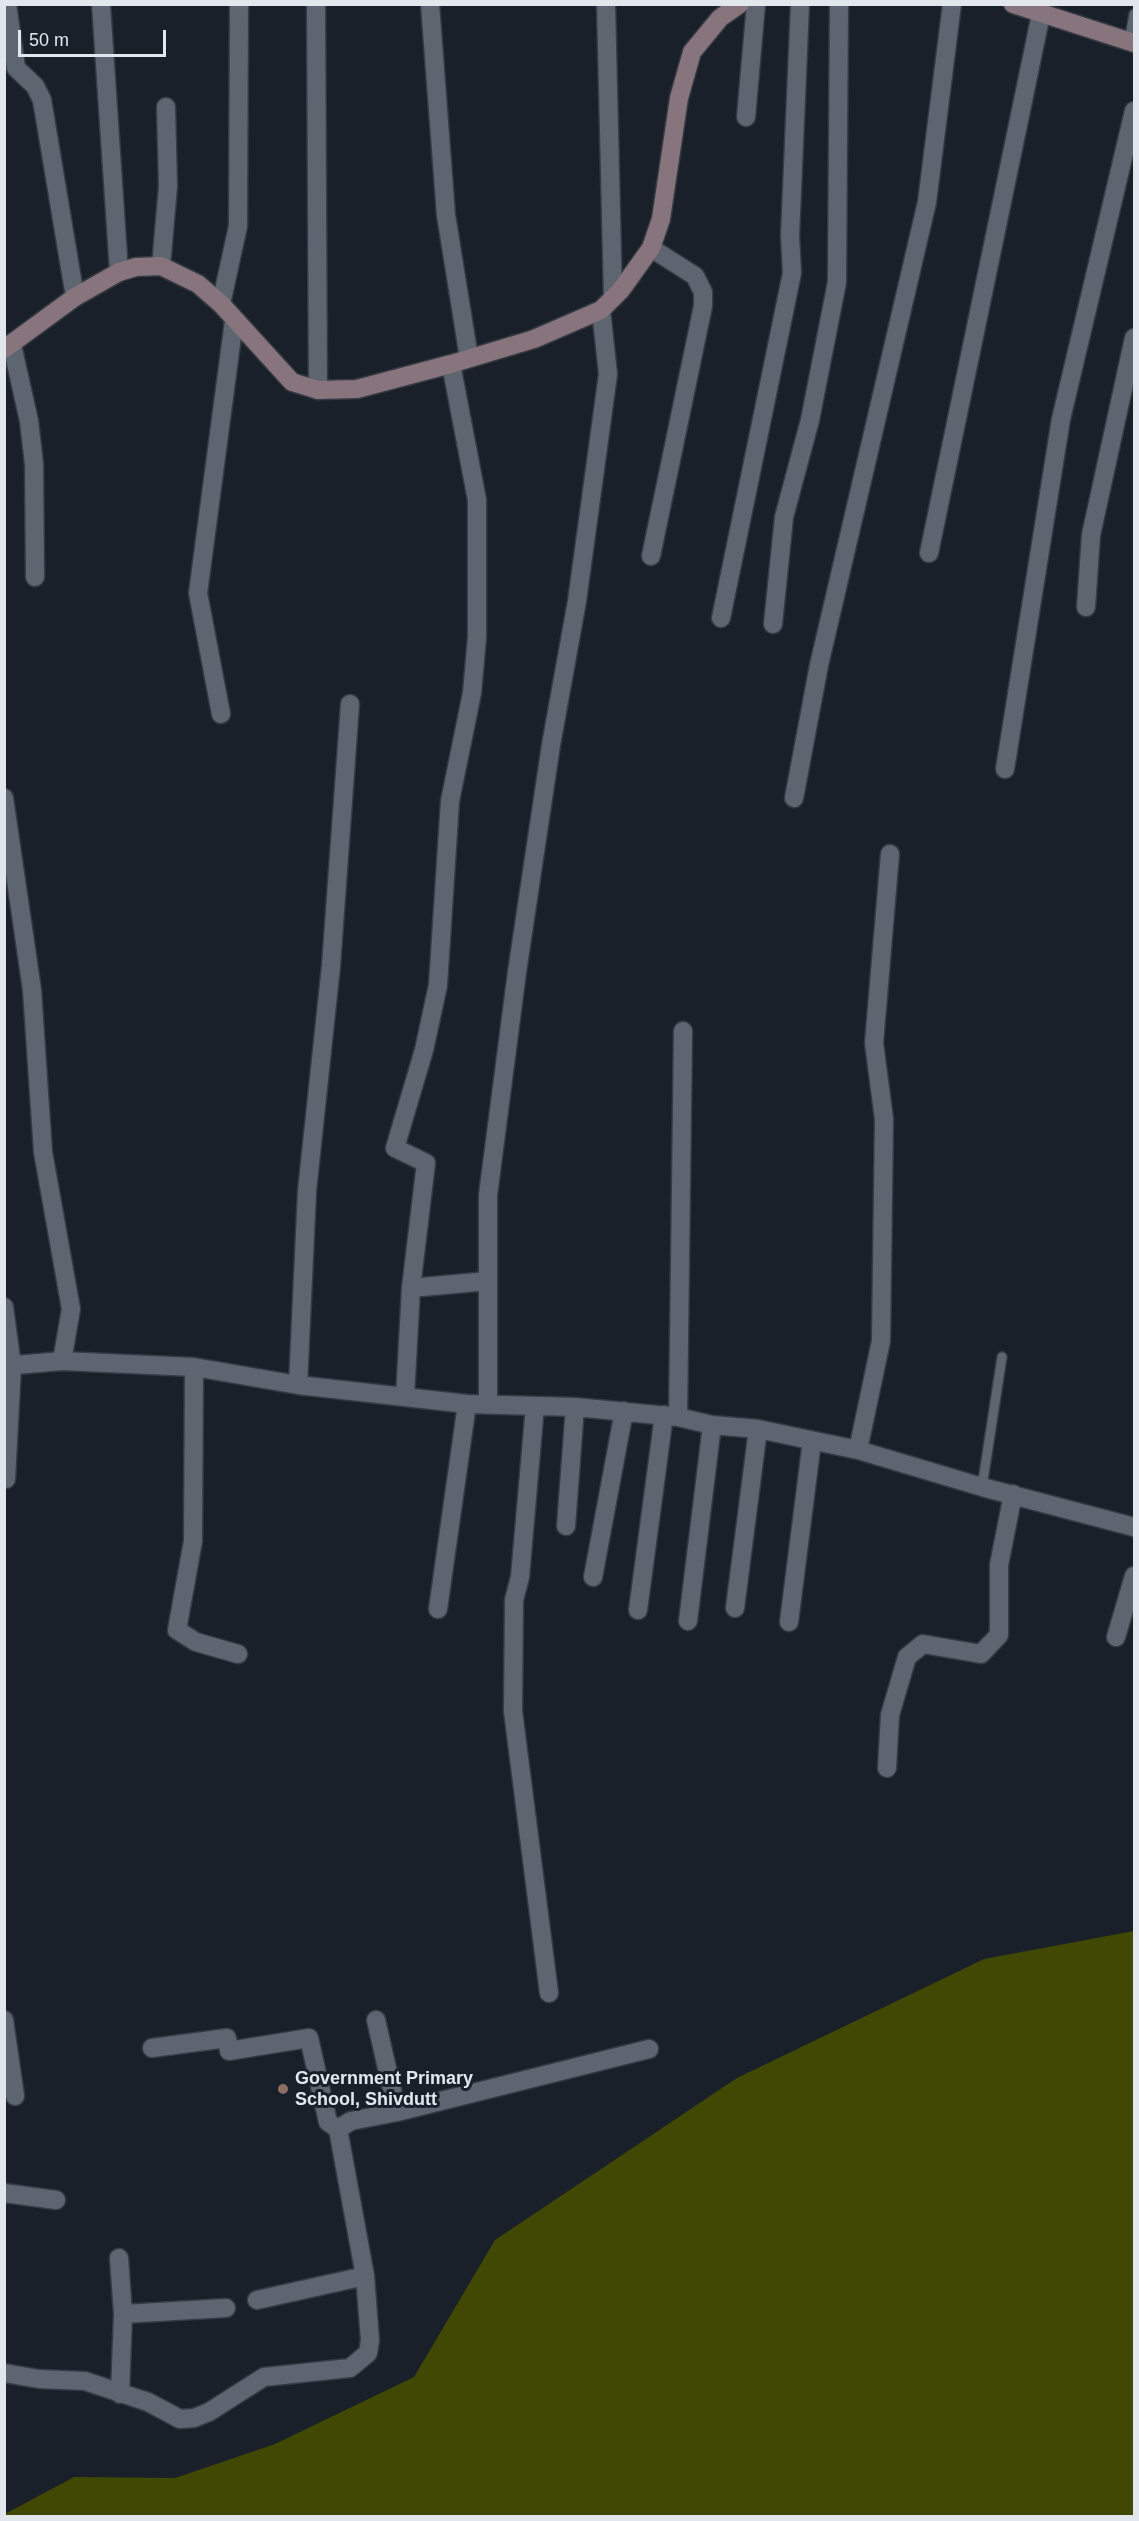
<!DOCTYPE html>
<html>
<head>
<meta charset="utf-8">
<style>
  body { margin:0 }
  #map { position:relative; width:1139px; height:2521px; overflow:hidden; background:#19202a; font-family:Helvetica,sans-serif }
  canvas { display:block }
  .frame { position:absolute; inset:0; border:6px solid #e2e7ee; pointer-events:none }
  .scale { position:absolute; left:18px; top:30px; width:148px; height:27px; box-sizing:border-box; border:3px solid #e2e7ee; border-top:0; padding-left:8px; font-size:18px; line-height:21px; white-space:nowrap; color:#e2e7ee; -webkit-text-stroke:4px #19202a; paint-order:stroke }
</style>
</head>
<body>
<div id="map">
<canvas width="1139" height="2521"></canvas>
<div class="frame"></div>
<div class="scale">50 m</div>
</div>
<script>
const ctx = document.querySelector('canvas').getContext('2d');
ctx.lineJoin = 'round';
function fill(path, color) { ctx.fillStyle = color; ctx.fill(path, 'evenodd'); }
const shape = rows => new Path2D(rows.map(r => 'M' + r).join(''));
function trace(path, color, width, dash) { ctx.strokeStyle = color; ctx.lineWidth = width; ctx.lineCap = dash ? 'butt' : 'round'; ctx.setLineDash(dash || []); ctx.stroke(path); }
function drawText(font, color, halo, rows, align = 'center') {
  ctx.font = font + ' Helvetica,sans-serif'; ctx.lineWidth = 6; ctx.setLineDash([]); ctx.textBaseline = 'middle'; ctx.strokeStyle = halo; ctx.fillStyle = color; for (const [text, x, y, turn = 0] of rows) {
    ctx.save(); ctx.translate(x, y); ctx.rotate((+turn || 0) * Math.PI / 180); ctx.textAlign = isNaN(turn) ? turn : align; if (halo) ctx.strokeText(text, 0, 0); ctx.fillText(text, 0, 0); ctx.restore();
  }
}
fill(shape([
  [1134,1931,1134,2516,5,2516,5,2514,74,2477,175,2478,275,2444,414,2377,495,2240,737,2078,984,1959]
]), '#414803');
const lane = shape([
  [1129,42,1134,14],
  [982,1487,1002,1357]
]);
const street = shape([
  [7,4,16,68,35,86,42,100,75,297],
  [101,4,119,272],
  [316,4,318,390],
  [430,4,446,215,469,358],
  [606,4,613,298],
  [746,117,756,4],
  [651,248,695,276,703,292,703,306,651,556],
  [161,266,168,186,166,107],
  [221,304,238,226,239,4],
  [12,345,29,421,34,464,35,577],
  [929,553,1041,14],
  [1086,607,1091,535,1134,338],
  [721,618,792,273,790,236,800,4],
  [773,624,784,517,810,420,837,282,839,4],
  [221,714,198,593,234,321],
  [1005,769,1061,419,1134,111],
  [4,798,32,990,43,1152,71,1309,62,1361],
  [794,798,819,665,927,202,952,4],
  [411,1288,488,1281],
  [4,1307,12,1366,6,1479],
  [4,1366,62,1361,194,1367,298,1385,467,1404,575,1407,678,1417,712,1425,758,1429,858,1450,982,1487,1134,1527],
  [194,1367,193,1541,177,1630,196,1642,238,1654],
  [298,1385,307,1191,331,966,350,704],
  [405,1397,411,1288,426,1163,395,1148,424,1050,438,985,450,801,472,693,477,637,477,500,451,364],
  [488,1403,488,1195,517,972,551,745,577,601,608,374,601,310],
  [535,1406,520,1577,514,1600,513,1711,549,1993],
  [678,1417,683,1031],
  [858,1450,881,1341,884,1119,874,1043,890,854],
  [566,1526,575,1407],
  [593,1577,624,1411],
  [735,1608,758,1429],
  [438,1609,467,1404],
  [638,1610,664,1415],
  [688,1621,712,1425],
  [789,1622,812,1441],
  [1116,1637,1134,1576],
  [887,1768,890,1715,907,1657,923,1644,981,1654,999,1635,999,1565,1013,1494],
  [4,2020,15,2096],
  [376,2020,397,2112],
  [152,2048,227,2038,229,2051,309,2038,328,2122,338,2129],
  [4,2193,56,2200],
  [119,2258,123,2314,120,2394],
  [257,2300,365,2276],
  [123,2314,226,2308],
  [4,2373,39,2379,85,2381,148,2402,180,2419,194,2418,209,2412,264,2377,350,2368,368,2353,370,2340,365,2276,338,2129,351,2121,397,2112,649,2049]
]);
const secondary = shape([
  [1013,4,1134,43],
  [4,349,75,297,119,272,136,267,161,266,198,284,221,304,292,382,318,390,357,389,451,364,534,339,601,310,621,290,651,248,661,219,679,98,692,52,720,18,740,4]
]);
trace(lane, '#363a42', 12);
trace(street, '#363a42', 21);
trace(secondary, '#363a42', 21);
trace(lane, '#5d6571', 9);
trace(street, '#5d6571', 18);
trace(secondary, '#87747c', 18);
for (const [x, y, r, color] of [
  [283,2089,6,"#8d6e63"]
]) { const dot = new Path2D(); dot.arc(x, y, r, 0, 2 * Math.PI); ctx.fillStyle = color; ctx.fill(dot); trace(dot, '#19202a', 2); }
drawText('bold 18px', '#e2e7ee', '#19202a', [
  ["Government Primary",295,2079],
  ["School, Shivdutt",295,2100]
], 'left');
</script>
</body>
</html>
